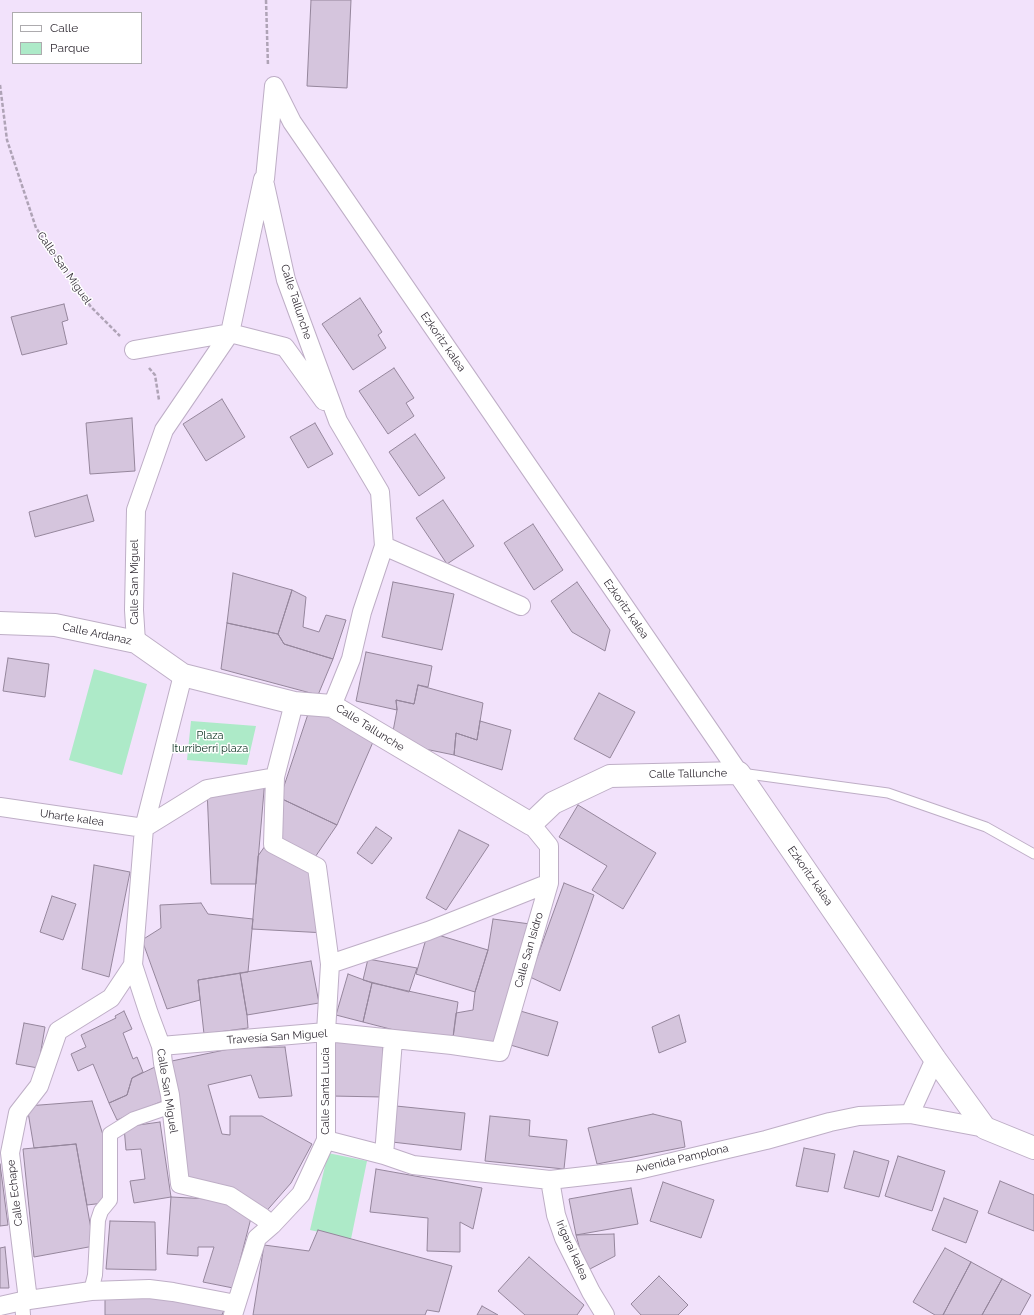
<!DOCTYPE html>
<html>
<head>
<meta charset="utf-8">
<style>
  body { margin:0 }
  #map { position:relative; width:1034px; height:1315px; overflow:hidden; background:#f2e2fb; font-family:Raleway,sans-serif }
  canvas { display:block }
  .legend { position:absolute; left:12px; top:12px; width:130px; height:52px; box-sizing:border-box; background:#fff; border:1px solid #adabae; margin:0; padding:5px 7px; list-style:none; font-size:12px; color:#322c35 }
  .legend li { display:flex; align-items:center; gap:8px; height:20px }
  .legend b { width:20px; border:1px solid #adabae }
</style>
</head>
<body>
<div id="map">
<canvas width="1034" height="1315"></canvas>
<ul class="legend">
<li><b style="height:5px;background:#fff"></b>Calle</li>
<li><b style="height:11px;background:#adeac8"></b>Parque</li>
</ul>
</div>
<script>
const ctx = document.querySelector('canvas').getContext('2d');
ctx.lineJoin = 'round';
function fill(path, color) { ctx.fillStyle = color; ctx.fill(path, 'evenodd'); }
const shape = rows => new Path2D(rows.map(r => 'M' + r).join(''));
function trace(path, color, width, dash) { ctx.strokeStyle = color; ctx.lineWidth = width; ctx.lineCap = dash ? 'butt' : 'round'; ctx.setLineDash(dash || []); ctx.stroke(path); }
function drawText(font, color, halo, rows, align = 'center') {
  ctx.font = font + ' Raleway,sans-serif'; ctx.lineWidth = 3; ctx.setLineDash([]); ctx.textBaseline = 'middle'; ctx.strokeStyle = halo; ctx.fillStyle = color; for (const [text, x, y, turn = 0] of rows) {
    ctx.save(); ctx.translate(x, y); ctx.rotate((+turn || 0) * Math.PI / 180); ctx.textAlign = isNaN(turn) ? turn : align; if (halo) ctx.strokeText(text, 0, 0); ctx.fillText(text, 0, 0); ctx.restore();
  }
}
fill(shape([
  [94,669,147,684,122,775,69,760],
  [191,721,256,726,247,765,187,760],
  [328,1153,367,1161,351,1239,310,1230]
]), '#adeac8');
const building = shape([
  [311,0,351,0,347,88,307,86,311,0],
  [360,298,382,332,378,335,386,348,353,370,322,324,360,298],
  [64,304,68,320,62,322,67,344,22,355,11,317,64,304],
  [394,368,414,398,406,403,414,416,388,434,359,391,394,368],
  [222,399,245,437,206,461,183,424,222,399],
  [132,418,135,471,90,474,86,423,132,418],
  [315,423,333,454,308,468,290,437,315,423],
  [415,434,445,478,419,496,389,452,415,434],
  [87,495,94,521,35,537,29,512,87,495],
  [443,500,474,546,447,564,416,518,443,500],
  [533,524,563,570,534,590,504,543,533,524],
  [233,573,292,590,278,634,227,623,233,573],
  [393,582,454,594,442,650,382,637,393,582],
  [577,582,610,630,605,651,572,632,551,601,577,582],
  [292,590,306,597,303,627,319,632,326,615,346,620,333,659,284,644,278,634,292,590],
  [227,623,278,634,284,644,333,659,318,695,221,669,227,623],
  [366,652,432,666,428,687,418,685,414,704,396,700,397,710,356,701,366,652],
  [8,658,49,664,45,697,3,691,8,658],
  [418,685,483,703,477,740,456,733,454,755,391,742,397,710,396,700,414,704,418,685],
  [599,693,635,712,610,758,574,739,599,693],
  [311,705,373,742,337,825,280,798,311,705],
  [480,721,511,730,502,770,454,755,456,733,477,740,480,721],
  [265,779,256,884,211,884,207,789,265,779],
  [280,798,337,825,311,863,273,844,280,798],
  [578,805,656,853,623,909,592,890,607,866,559,837,578,805],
  [376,827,392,838,372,864,357,853,376,827],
  [459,830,489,845,446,910,426,898,459,830],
  [265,846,317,867,326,933,252,929,258,856,265,846],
  [94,865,130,872,109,977,82,969,94,865],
  [564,883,594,895,560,991,530,977,564,883],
  [52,896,76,904,63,940,40,932,52,896],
  [201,903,208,914,253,919,248,972,198,980,200,1000,167,1009,142,940,161,928,160,905,201,903],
  [493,919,530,924,496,1044,452,1045,456,1013,473,1010,475,992,488,950,493,919],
  [428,932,488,950,475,992,416,974,428,932],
  [368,959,417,968,409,992,363,980,368,959],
  [311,961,319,1003,247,1015,240,973,311,961],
  [240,973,247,1015,248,1028,204,1034,198,980,240,973],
  [348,974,372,983,363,1022,336,1015,348,974],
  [372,983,458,1002,452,1045,363,1022,372,983],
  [517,1010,558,1022,548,1056,507,1044,517,1010],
  [124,1011,132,1029,123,1033,133,1059,137,1057,143,1072,132,1078,127,1095,109,1103,93,1064,78,1071,71,1054,86,1047,81,1035,116,1018,115,1016,124,1011],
  [679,1015,686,1042,659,1053,652,1027,679,1015],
  [24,1023,45,1027,38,1068,16,1064,24,1023],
  [332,1042,383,1043,383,1097,331,1096,332,1042],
  [285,1047,292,1096,259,1098,251,1075,208,1085,222,1134,230,1135,230,1116,262,1116,312,1144,291,1183,263,1215,185,1176,167,1062,234,1048,285,1047],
  [157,1066,170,1098,117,1120,109,1103,127,1095,132,1078,157,1066],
  [92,1101,107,1147,104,1203,87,1205,76,1144,34,1148,27,1106,92,1101],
  [396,1106,465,1113,461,1150,392,1142,396,1106],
  [653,1114,681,1121,685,1147,597,1164,588,1128,653,1114],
  [490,1116,530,1120,529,1136,567,1140,564,1169,485,1161,490,1116],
  [160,1122,171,1197,134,1203,130,1181,145,1179,141,1149,126,1150,124,1127,160,1122],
  [76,1144,94,1246,34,1257,23,1149,76,1144],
  [804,1148,835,1154,828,1192,796,1186,804,1148],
  [854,1151,889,1161,879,1197,844,1188,854,1151],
  [898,1156,945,1171,932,1211,885,1196,898,1156],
  [0,1164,8,1225,0,1226,0,1164],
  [376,1169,482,1188,473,1229,460,1222,460,1252,427,1251,428,1218,370,1212,376,1169],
  [1000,1181,1034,1195,1034,1231,988,1213,1000,1181],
  [663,1182,714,1200,701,1238,650,1221,663,1182],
  [631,1188,638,1224,576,1235,569,1199,631,1188],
  [171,1197,229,1200,252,1214,233,1288,203,1282,214,1247,198,1247,198,1256,167,1254,171,1197],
  [944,1198,978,1211,966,1243,932,1230,944,1198],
  [110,1221,155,1222,156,1270,106,1269,110,1221],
  [318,1230,452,1266,439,1312,427,1310,425,1315,253,1315,264,1245,309,1251,318,1230],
  [614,1234,615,1256,586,1271,576,1235,614,1234],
  [5,1247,9,1288,0,1288,0,1248,5,1247],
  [945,1248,971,1262,943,1315,935,1315,913,1302,945,1248],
  [529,1257,584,1305,577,1315,525,1315,498,1291,529,1257],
  [971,1262,1002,1279,982,1315,943,1315,971,1262],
  [659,1276,688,1305,678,1315,641,1315,631,1304,659,1276],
  [1002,1279,1031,1295,1020,1315,982,1315,1002,1279],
  [105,1295,165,1295,226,1305,222,1315,105,1315,105,1295],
  [482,1306,498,1315,477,1315,482,1306]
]);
fill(building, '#d5c5dd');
trace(building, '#95869c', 1);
const service = shape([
  [741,773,888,793,986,827,1034,854]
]);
const pedestrian = shape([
  [91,1291,95,1275,98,1220,101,1211,110,1200,110,1134,134,1119,172,1106],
  [22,1301,23,1315]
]);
const minor = shape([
  [274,86,292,122,739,773],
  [265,185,286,280,338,421,380,492,384,546,362,612,351,659,332,706],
  [134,350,230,333,285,347,324,401],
  [384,546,521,606],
  [136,642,134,610,136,510,164,430,230,333,263,179,265,179,274,86],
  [183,675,144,828,133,965,149,1014,161,1046,163,1063,170,1095,180,1184,230,1196,262,1217,272,1225],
  [0,807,144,828],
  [144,828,207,789,275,777],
  [330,964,428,931,549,883],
  [161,1046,326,1032,452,1045,500,1052,549,883,549,846,531,824],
  [910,1114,935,1059],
  [326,1140,384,1155,413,1165,550,1180,638,1170,766,1140,830,1122,859,1116,910,1114,985,1128],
  [384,1155,393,1040],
  [550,1180,556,1215,564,1238,591,1292,605,1315],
  [28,1300,10,1153,18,1113,39,1086,58,1031,111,998,133,965],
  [0,1306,22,1301,91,1291,149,1289,173,1292,236,1304],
  [233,1315,257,1238,272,1225,301,1194,326,1140,326,1032,330,964,317,867,273,844,275,777,294,703]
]);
const tertiary = shape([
  [0,623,55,625,136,642,183,675,294,703,332,706,531,824,553,803,610,776,739,773,935,1059,985,1128,1034,1148]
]);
trace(service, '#beaec6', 11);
trace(pedestrian, '#beaec6', 16);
trace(minor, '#beaec6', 20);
trace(tertiary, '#beaec6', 24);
trace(shape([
  [266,0,268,66],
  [0,85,7,140,36,228,91,307,120,336],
  [149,368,155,375,159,400]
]), '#afa3b6', 2.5, [4, 2]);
trace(service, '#fff', 9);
trace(pedestrian, '#fff', 14);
trace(minor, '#fff', 18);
trace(tertiary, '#fff', 22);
drawText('11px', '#322c35', '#fff', [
  ["Calle San Miguel",64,268,55],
  ["Calle Tallunche",296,302,72],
  ["Ezkoritz kalea",443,342,55],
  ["Calle San Miguel",135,582,-90],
  ["Ezkoritz kalea",626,609,55],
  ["Calle Ardanaz",97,634,12],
  ["Calle Tallunche",370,728,32],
  ["Calle Tallunche",688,774,-1],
  ["Uharte kalea",72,818,8],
  ["Ezkoritz kalea",810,876,55],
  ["Calle San Isidro",529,950,-74],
  ["Travesía San Miguel",277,1037,-4],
  ["Calle San Miguel",167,1091,81],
  ["Calle Santa Lucía",326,1091,-90],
  ["Avenida Pamplona",682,1159,-13],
  ["Calle Echape",15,1193,-97],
  ["Irigarai kalea",572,1250,66]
]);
drawText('11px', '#0d3322', '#fff', [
  ["Plaza",210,736],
  ["Iturriberri plaza",210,749]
]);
</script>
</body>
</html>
